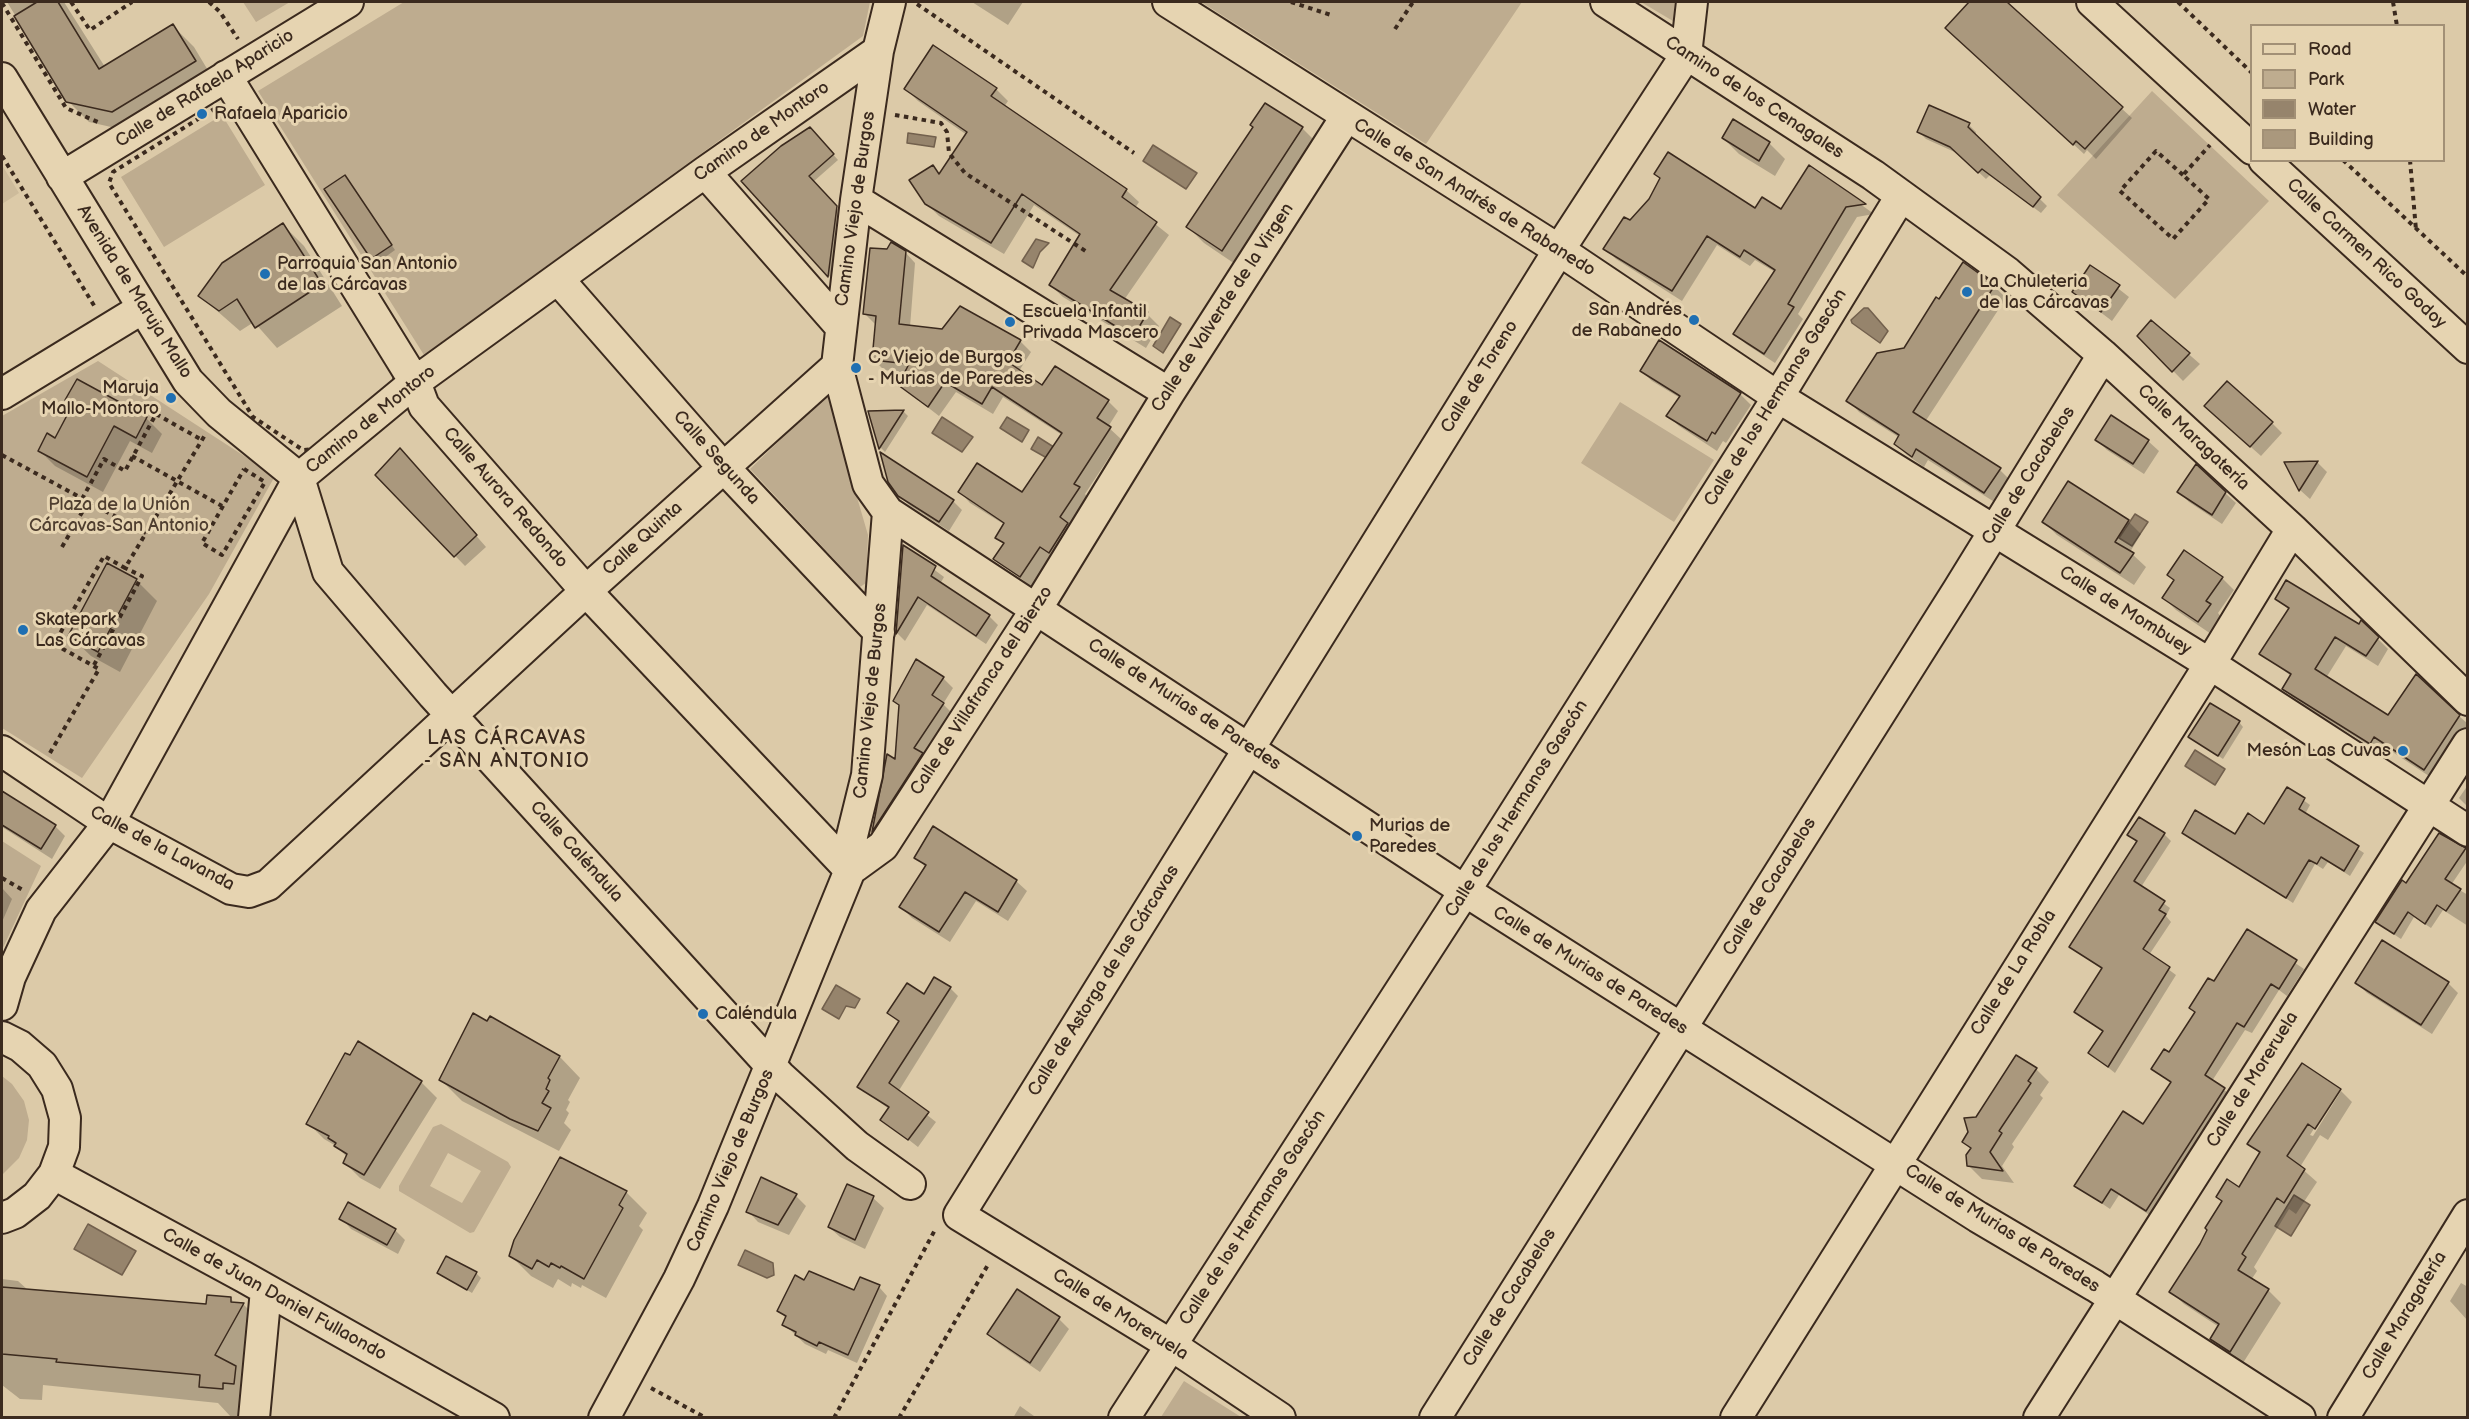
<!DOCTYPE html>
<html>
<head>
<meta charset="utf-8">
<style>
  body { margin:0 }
  #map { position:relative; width:2469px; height:1419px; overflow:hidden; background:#dccaa8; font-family:"Balsamiq Sans",sans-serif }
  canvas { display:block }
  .frame { position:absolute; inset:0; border:3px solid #3b2a1e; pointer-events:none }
  .legend { position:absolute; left:2250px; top:24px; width:195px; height:138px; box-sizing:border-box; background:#e6d4b1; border:2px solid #a29076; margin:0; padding:8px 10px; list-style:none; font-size:18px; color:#3b2a1e }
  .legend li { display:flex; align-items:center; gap:12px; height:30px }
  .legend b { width:30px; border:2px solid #a29076 }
</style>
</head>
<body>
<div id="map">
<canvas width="2469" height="1419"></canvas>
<div class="frame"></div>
<ul class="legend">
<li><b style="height:8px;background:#e6d4b1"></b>Road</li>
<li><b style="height:16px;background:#beac8f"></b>Park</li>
<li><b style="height:16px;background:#96846c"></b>Water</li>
<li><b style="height:16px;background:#aa987d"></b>Building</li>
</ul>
</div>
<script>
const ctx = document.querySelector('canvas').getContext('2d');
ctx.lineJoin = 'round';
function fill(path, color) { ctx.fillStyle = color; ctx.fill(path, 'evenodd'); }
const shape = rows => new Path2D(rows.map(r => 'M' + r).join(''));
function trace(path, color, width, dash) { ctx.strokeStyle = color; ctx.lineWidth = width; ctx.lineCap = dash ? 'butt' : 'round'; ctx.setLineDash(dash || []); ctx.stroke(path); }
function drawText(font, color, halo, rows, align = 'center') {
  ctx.font = font + ' "Balsamiq Sans",sans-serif'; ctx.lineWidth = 6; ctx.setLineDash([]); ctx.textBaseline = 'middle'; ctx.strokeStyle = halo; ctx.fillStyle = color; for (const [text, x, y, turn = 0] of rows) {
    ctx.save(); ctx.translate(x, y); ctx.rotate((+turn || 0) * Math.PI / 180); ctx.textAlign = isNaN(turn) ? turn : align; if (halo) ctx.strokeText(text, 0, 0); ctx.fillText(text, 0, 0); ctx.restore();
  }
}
fill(shape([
  [2,165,19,193,2,204]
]), '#cdbb9b');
fill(shape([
  [243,2,290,2,256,22],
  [404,2,870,2,863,36,424,355,258,91],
  [1201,2,1522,2,1426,144],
  [1641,2,1675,2,1673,21],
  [2152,91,2269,201,2175,299,2057,195],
  [222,115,265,185,164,247,121,177],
  [98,361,275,476,209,594,82,778,2,728,2,416],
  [824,398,828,398,868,535,866,583,860,587,750,469],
  [1620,402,1714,460,1674,522,1581,463],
  [2,841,41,866,2,950],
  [2,1076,12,1084,24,1101,29,1120,27,1140,19,1158,2,1175],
  [441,1124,508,1162,511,1167,474,1232,470,1233,399,1191,399,1186,433,1127],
  [448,1153,481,1171,462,1203,430,1186],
  [1184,1381,1241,1417,1161,1417]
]), '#beac8f');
const water = shape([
  [908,133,936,137,934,147,907,143,908,133],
  [1153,145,1197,173,1186,189,1143,161,1153,145],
  [1036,239,1049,243,1040,252,1033,268,1022,261,1036,239],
  [1864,308,1868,308,1888,331,1880,343,1852,323,1851,320,1864,308],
  [1170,317,1181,324,1163,353,1153,346,1170,317],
  [942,417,973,437,962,452,932,433,942,417],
  [1007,417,1029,430,1022,442,1000,428,1007,417],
  [1038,437,1060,451,1054,462,1031,449,1038,437],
  [2135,514,2148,522,2132,546,2119,538,2135,514],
  [2195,750,2225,769,2215,785,2185,766,2195,750],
  [836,985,860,999,855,1008,846,1006,839,1019,822,1009,836,985],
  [2294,1195,2310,1205,2291,1236,2275,1226,2294,1195],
  [88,1224,136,1251,122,1275,74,1249,88,1224],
  [745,1250,773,1263,774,1275,767,1278,738,1265,745,1250]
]);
fill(water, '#96846c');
trace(water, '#72604d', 1.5);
fill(shape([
  [7,2,64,2,105,67,173,26,194,47,215,82,133,132,89,122,68,101],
  [972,2,1023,2,1008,25],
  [1971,2,2005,2,2132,118,2096,159,2087,150,2084,154,1947,28],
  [906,89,996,89,1008,101,1004,107,1126,190,1139,202,1135,208,1169,235,1124,300,1147,314,1159,326,1146,348,1063,297,1050,285,1080,236,1034,205,1004,254,939,216,926,203,932,167,940,175,967,135,918,101],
  [1266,105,1302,128,1318,144,1238,266,1204,243,1188,227,1254,128],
  [1734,121,1769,143,1785,159,1775,176,1739,154,1723,138],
  [1969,125,1976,132,1975,135,2047,206,2041,213,1990,175,1986,179,1959,154,1926,139,1919,132],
  [815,134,838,160,813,182,841,213,833,280,743,181],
  [1809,167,1874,214,1857,217,1798,314,1803,319,1775,363,1746,344,1735,334,1775,272,1755,260,1750,266,1717,245,1682,301,1616,259,1605,248,1630,222,1756,210,1782,211],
  [349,182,395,250,377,263,326,190],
  [283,225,304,246,342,306,277,348,254,322,240,331,200,296],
  [905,252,915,263,910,327,1020,341,1031,352,1019,371,1043,387,1108,401,1118,411,1108,427,1121,439,1085,494,1089,499,1060,562,1051,556,1031,586,995,559,1005,545,997,537,1005,525,970,503,960,492,1023,494,1062,435,1003,397,993,414,956,392,939,416,899,385,906,373,884,370,874,360,875,324,865,314],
  [2091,267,2129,297,2112,321,2074,292],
  [1994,286,2006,298,1925,422,2000,470,2011,481,1996,503,1928,460,1924,467,1907,455,1896,444,1900,438,1859,412,1848,400,1905,349,1940,301],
  [2152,322,2200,364,2183,381,2139,336],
  [1660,342,1740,394,1751,405,1726,443,1723,441,1717,451,1679,426,1668,416,1680,398,1652,381,1641,371],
  [78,381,146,418,162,434,152,453,130,441,103,492,55,466,39,450,55,440,74,406,67,399],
  [903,411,908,416,885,452,881,448,870,413],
  [2216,416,2272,423,2282,433,2261,456],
  [2097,440,2148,441,2159,451,2144,474,2107,450],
  [410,460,486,547,465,566,377,475],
  [2317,462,2327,472,2310,499,2300,490,2287,464],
  [2179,492,2225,493,2236,503,2222,524,2189,502],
  [899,495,953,501,962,510,949,531,909,505],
  [2128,521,2141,534,2130,552,2146,567,2134,585,2057,535,2044,522],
  [904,547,944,577,940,584,989,616,998,625,986,644,927,605,905,641,897,633],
  [108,565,136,580,157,601,120,672,91,656,70,636],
  [2222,578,2234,590,2218,613,2222,618,2211,634,2176,610,2164,598],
  [2277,599,2360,626,2362,623,2388,649,2378,666,2346,646,2326,678,2389,717,2459,716,2468,724,2468,730,2435,780,2385,747,2381,753,2294,699,2284,689,2291,676,2261,653,2289,610],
  [943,678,953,688,943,704,953,714,882,840,873,831,896,762,900,706],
  [2239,722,2243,727,2223,759,2190,737],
  [2468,785,2468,807,2459,798],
  [2288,789,2310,805,2305,814,2364,853,2350,876,2328,862,2323,869,2315,864,2293,903,2183,832,2235,836,2264,826],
  [2,792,55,826,65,836,52,859,2,827],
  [2164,834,2171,841,2141,887,2170,908,2166,916,2171,922,2149,955,2176,975,2115,1073,2090,1053,2103,1032,2076,1012,2103,970,2071,947,2137,843,2129,835],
  [2465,849,2468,860,2451,885,2468,895,2468,926,2443,910,2431,928,2414,917,2401,939,2383,927,2406,885],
  [916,857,1016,881,1027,891,1008,921,976,901,950,942,912,918,901,907,926,868],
  [2,888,12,899,2,922],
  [2248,931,2304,969,2287,996,2279,990,2252,1033,2245,1030,2212,1081,2232,1096,2154,1218,2119,1195,2110,1209,2076,1186,2144,1126,2171,1083,2153,1069,2170,1054],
  [2357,983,2448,983,2458,993,2432,1034,2367,993],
  [950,988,958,996,898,1092,936,1122,918,1147,882,1119,889,1109,859,1087,899,1023,889,1013,924,996],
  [491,1018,560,1057,580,1078,568,1100,570,1102,566,1110,569,1113,564,1123,571,1130,559,1151,462,1101,441,1080],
  [2302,1065,2341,1090,2338,1090,2310,1135,2313,1136,2341,1091,2352,1102,2328,1140,2320,1135,2300,1167,2317,1182,2296,1214,2289,1209,2254,1267,2257,1271,2251,1280,2268,1290,2281,1303,2243,1363,2224,1351,2211,1339,2219,1327,2184,1304,2171,1292,2201,1245,2223,1203,2218,1197,2239,1189,2260,1154,2249,1143],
  [2036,1069,2049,1082,2040,1095,2043,1098,2012,1144,2014,1147,2002,1166,2014,1183,1982,1179,1968,1165,1971,1150,1964,1142,1977,1118],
  [421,1082,437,1098,380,1189,360,1178,344,1162,347,1157,336,1146,324,1139,308,1123],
  [762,1179,796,1196,806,1206,789,1235,758,1222,748,1211],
  [848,1186,873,1198,884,1208,865,1249,840,1237,829,1227],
  [626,1192,647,1213,639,1226,643,1230,606,1298,582,1285,581,1288,572,1283,571,1287,558,1279,553,1288,531,1276,510,1255],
  [341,1218,395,1230,405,1240,398,1254,351,1229],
  [439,1273,476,1273,481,1278,472,1293],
  [2,1279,18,1281,28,1290,208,1306,230,1298,236,1304,243,1304,273,1334,241,1418,231,1417,218,1403,43,1385,42,1400,20,1399,2,1385],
  [805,1282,855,1292,879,1287,887,1296,857,1363,828,1350,826,1354,805,1344,784,1324,786,1318,779,1311],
  [2461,1283,2468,1287,2468,1321,2450,1301],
  [1018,1291,1059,1319,1069,1329,1040,1372,999,1344,989,1334],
  [1020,1406,1034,1416,1035,1418,1013,1418]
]), '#0003');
const building = shape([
  [37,2,58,2,99,69,173,24,196,61,112,112,66,102,14,16,37,2],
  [1969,2,2007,2,2123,107,2085,149,2076,141,2073,145,1945,28,1969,2],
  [933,45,997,88,991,96,1127,189,1122,197,1157,222,1110,290,1148,312,1133,337,1049,285,1080,234,1022,194,991,243,925,204,909,180,933,165,939,174,967,132,904,89,933,45],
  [1265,103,1303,127,1222,251,1186,227,1253,127,1250,125,1265,103],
  [1929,105,1970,123,1968,127,2041,197,2033,207,1982,169,1978,173,1950,147,1917,132,1929,105],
  [1733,119,1770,142,1759,161,1722,138,1733,119],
  [810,127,834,154,809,176,837,206,828,277,741,181,781,146,810,127],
  [1668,152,1755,208,1762,197,1781,209,1809,165,1866,204,1846,207,1788,304,1794,307,1764,354,1733,334,1775,270,1744,250,1740,257,1707,236,1672,291,1603,249,1624,217,1630,220,1649,199,1660,178,1654,174,1668,152],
  [345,175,392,245,371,259,324,189,345,175],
  [283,223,322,284,255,328,237,299,219,311,198,296,222,263,283,223],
  [891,242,906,251,899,324,942,329,960,306,1021,340,1008,362,1042,385,1055,366,1109,400,1097,418,1111,427,1074,484,1080,487,1060,517,1068,523,1049,553,1040,547,1020,577,993,559,1004,543,995,538,1004,523,958,492,977,463,1022,492,1062,433,992,387,982,404,945,382,928,407,898,385,909,364,872,360,876,316,863,314,870,248,887,249,891,242],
  [1963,262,1995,285,1913,412,2001,468,1984,493,1916,449,1912,457,1894,444,1899,435,1846,401,1877,353,1904,348,1936,297,1939,299,1963,262],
  [2090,265,2120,285,2101,312,2072,292,2090,265],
  [2151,320,2190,353,2172,372,2137,336,2151,320],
  [1659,340,1741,393,1715,434,1712,432,1707,441,1666,416,1680,396,1640,371,1659,340],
  [77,379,147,417,136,438,114,426,87,477,38,451,47,433,55,438,73,404,65,400,77,379],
  [2227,381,2273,422,2250,447,2204,406,2227,381],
  [904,410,879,449,868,411,904,410],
  [2111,415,2149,440,2133,464,2095,440,2111,415],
  [400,448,477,535,454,557,375,475,400,448],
  [880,452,954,500,939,522,898,496,888,482,880,452],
  [2318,461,2299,491,2284,462,2318,461],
  [2196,464,2226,492,2212,515,2177,492,2196,464],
  [2068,481,2129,520,2115,542,2134,553,2120,573,2042,522,2068,481],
  [903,545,936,566,931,576,990,615,976,636,918,597,896,634,903,545],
  [2184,550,2223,577,2206,601,2211,604,2198,622,2162,598,2174,580,2167,575,2184,550],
  [107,563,137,579,98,652,68,636,107,563],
  [2286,580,2359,624,2361,620,2379,637,2366,656,2335,637,2315,669,2388,715,2416,674,2460,715,2424,770,2374,737,2370,744,2282,689,2291,674,2259,654,2289,608,2275,599,2286,580],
  [916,659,944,677,932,695,944,703,914,748,923,753,872,832,887,754,895,759,899,705,893,701,916,659],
  [2210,703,2240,721,2218,756,2188,737,2210,703],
  [2287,787,2305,798,2299,809,2359,846,2344,871,2321,857,2317,864,2309,860,2286,898,2182,833,2195,810,2235,834,2248,813,2264,824,2287,787],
  [2,791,56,825,41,849,2,825,2,791],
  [2139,817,2165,833,2134,881,2165,901,2159,910,2166,914,2143,949,2170,967,2108,1067,2088,1053,2103,1031,2074,1012,2102,968,2069,947,2137,841,2127,835,2139,817],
  [933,826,1017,880,998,912,965,892,939,932,899,907,926,865,914,858,933,826],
  [2439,833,2466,848,2445,879,2461,889,2446,911,2437,905,2425,924,2408,912,2394,934,2375,922,2402,880,2406,883,2439,833],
  [2247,929,2297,960,2279,989,2271,984,2244,1027,2237,1023,2205,1075,2225,1088,2146,1211,2111,1189,2102,1203,2074,1186,2123,1111,2143,1124,2171,1082,2151,1069,2164,1049,2169,1052,2195,1012,2189,1008,2208,978,2214,981,2247,929],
  [2382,940,2449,982,2421,1025,2355,983,2382,940],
  [934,977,951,987,889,1083,929,1112,908,1140,880,1120,889,1107,857,1087,899,1021,887,1013,907,983,924,994,934,977],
  [473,1013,487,1021,490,1016,560,1056,548,1078,550,1080,546,1089,549,1091,542,1103,551,1108,538,1131,510,1119,439,1080,473,1013],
  [358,1041,422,1081,364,1175,343,1163,347,1154,334,1146,336,1143,328,1138,329,1136,306,1124,345,1053,350,1055,358,1041],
  [2016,1055,2037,1068,2028,1081,2031,1083,1999,1131,2002,1133,1990,1152,2003,1171,1967,1166,1966,1155,1971,1148,1962,1142,1968,1132,1964,1118,1976,1117,2016,1055],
  [2302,1063,2341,1089,2315,1129,2308,1124,2287,1156,2305,1169,2284,1203,2277,1198,2242,1254,2246,1257,2238,1270,2269,1289,2230,1352,2210,1339,2219,1324,2169,1292,2200,1244,2207,1230,2205,1228,2222,1201,2216,1197,2227,1179,2239,1187,2260,1152,2247,1144,2302,1063],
  [560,1157,627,1191,619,1205,623,1208,584,1279,561,1266,560,1268,551,1263,549,1267,537,1260,532,1269,509,1256,514,1240,560,1157],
  [761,1177,797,1194,778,1225,746,1212,761,1177],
  [847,1184,874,1196,855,1240,828,1227,847,1184],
  [348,1202,396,1229,387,1245,339,1219,348,1202],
  [446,1256,477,1272,467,1290,437,1273,446,1256],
  [809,1271,854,1290,860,1277,880,1285,848,1355,819,1342,817,1346,795,1335,796,1332,782,1325,786,1316,777,1311,795,1275,804,1280,809,1271],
  [2,1287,206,1304,207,1295,231,1297,231,1302,244,1303,215,1355,236,1366,234,1384,223,1383,223,1389,199,1387,200,1375,56,1362,57,1359,2,1354,2,1287],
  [1017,1289,1060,1317,1030,1363,987,1334,1017,1289]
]);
fill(building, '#aa987d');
trace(building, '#3b2a1e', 1.5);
const street = shape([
  [890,2,878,51,856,200,837,366,868,484,888,512,1465,891,1978,1217,2095,1286,2300,1418],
  [1168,2,1559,250,1778,397,2210,664,2468,831],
  [1606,2,1873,175,2008,273,2103,355,2292,529,2468,700],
  [2092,2,2252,149],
  [226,76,415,382,424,406,586,591,850,870],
  [2,78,188,381,219,413,299,478],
  [2264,160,2468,348],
  [705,172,841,327],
  [62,177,348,2],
  [856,200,1169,393],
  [558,279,713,456,879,632],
  [2,394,143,308],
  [299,478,328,572,433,695,780,1076,857,1146,910,1184],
  [2,751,109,823,231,889,249,892,268,885,586,591,837,366],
  [850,870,883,846,1037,608,1169,393,1346,117],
  [2,1005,10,977,41,910,109,823,299,478,415,382,705,172,878,51],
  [2,1037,20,1046,42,1065,57,1089,65,1118,64,1147,54,1174,37,1196,15,1213,2,1218],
  [54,1174,244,1277,494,1418],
  [254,1418,266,1290],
  [604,1418,679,1279,713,1206,850,870,852,836,867,775,888,512],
  [1124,1418,1477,872,1778,397,1901,196],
  [1280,1418,1171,1345,959,1215,1559,250,1686,55,1692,2],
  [1435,1418,1958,590,2103,355],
  [1736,1418,2210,664,2292,529],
  [2039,1418,2468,744],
  [2343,1418,2468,1215]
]);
trace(street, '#3b2a1e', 34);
trace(shape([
  [71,2,90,30,132,2],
  [209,2,220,12,238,39],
  [1291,2,1331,15],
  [2178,2,2252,73],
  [2393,2,2397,26],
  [2,3,66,108,100,123],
  [917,4,1134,153],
  [1395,29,1413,2],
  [219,106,231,111,395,376,393,385,315,449,303,450,253,417,109,183,113,172,219,106],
  [895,115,941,123,947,132,949,153,965,173,1087,252],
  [2,156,95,307],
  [2343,160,2468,277],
  [2410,160,2416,230],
  [2183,175,2156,151,2120,191,2173,239,2209,199,2183,175,2210,145],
  [2,455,146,533],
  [132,456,222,506],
  [244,469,265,482,222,555,202,543,244,469],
  [82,499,104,459,125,471,156,414,202,440],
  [62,547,88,502],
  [94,665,142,576,125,568],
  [50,753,99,669,54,644,104,556,125,568,205,435],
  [2,878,23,890],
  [651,1388,706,1418],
  [834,1418,936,1228],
  [899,1418,989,1263]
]), '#3b2a1e', 4, [4.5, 4.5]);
trace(street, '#e6d4b1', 30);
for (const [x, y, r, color] of [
  [202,114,6,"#1f6fb2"],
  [265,274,6,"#1f6fb2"],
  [1967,292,6,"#1f6fb2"],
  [1694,320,6,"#1f6fb2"],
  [1010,322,6,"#1f6fb2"],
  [856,368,6,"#1f6fb2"],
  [171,398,6,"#1f6fb2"],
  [23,630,6,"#1f6fb2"],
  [2403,751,6,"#1f6fb2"],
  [1357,836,6,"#1f6fb2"],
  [703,1014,6,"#1f6fb2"]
]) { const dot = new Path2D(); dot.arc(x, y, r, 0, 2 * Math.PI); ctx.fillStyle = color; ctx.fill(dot); trace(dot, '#e6d4b1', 2); }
drawText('18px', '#3b2a1e', '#e6d4b1', [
  ["Calle de Rafaela Aparicio",205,89,-32],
  ["Camino de los Cenagales",1754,98,33],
  ["Camino de Montoro",762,132,-35],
  ["Calle de San Andrés de Rabanedo",1474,198,32],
  ["Camino Viejo de Burgos",856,209,-82],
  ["Calle Carmen Rico Godoy",2366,254,43],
  ["Avenida de Maruja Mallo",134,292,58],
  ["Calle de Valverde de la Virgen",1223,308,-57],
  ["Calle de Toreno",1480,377,-58],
  ["Calle de los Hermanos Gascón",1776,398,-58],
  ["Camino de Montoro",371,420,-39],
  ["Calle Maragatería",2193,438,43],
  ["Calle Segunda",716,458,48],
  ["Calle de Cacabelos",2029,476,-58],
  ["Calle Aurora Redondo",505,498,49],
  ["Calle Quinta",643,539,-42],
  ["Calle de Mombuey",2125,611,32],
  ["Calle de Villafranca del Bierzo",982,691,-57],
  ["Camino Viejo de Burgos",871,701,-84],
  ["Calle de Murias de Paredes",1184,705,33],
  ["Calle de los Hermanos Gascón",1517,809,-58],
  ["Calle de la Lavanda",162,849,28],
  ["Calle Caléndula",576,852,48],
  ["Calle de Cacabelos",1770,887,-58],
  ["Calle de Murias de Paredes",1590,971,32],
  ["Calle de La Robla",2014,973,-58],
  ["Calle de Astorga de las Cárcavas",1104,981,-58],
  ["Calle de Moreruela",2253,1080,-58],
  ["Camino Viejo de Burgos",731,1161,-67],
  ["Calle de los Hermanos Gascón",1253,1218,-57],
  ["Calle de Murias de Paredes",2002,1229,32],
  ["Calle de Juan Daniel Fullaondo",274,1295,29],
  ["Calle de Cacabelos",1510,1298,-58],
  ["Calle de Moreruela",1120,1315,32],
  ["Calle Maragatería",2405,1316,-59]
]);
drawText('18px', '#3b2a1e', '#e6d4b1', [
  ["Rafaela Aparicio",214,114],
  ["Parroquia San Antonio",277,264],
  ["de las Cárcavas",277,285],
  ["La Chuleteria",1979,282],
  ["de las Cárcavas",1979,303],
  ["San Andrés",1682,310,"right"],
  ["de Rabanedo",1682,331,"right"],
  ["Escuela Infantil",1022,312],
  ["Privada Mascero",1022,333],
  ["Cº Viejo de Burgos",868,358],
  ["- Murias de Paredes",868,379],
  ["Maruja",159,388,"right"],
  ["Mallo-Montoro",159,409,"right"],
  ["Skatepark",35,620],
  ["Las Cárcavas",35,641],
  ["Mesón Las Cuvas",2391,751,"right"],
  ["Murias de",1369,826],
  ["Paredes",1369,847],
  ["Caléndula",715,1014]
], 'left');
drawText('18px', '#4f3e2f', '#e6d4b1', [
  ["Plaza de la Unión",119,505],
  ["Cárcavas-San Antonio",119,526]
]);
ctx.letterSpacing = '1.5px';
drawText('20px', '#3b2a1e', '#e6d4b1', [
  ["LAS CÁRCAVAS",507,739],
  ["- SAN ANTONIO",507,762]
]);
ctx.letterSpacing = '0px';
</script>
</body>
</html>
